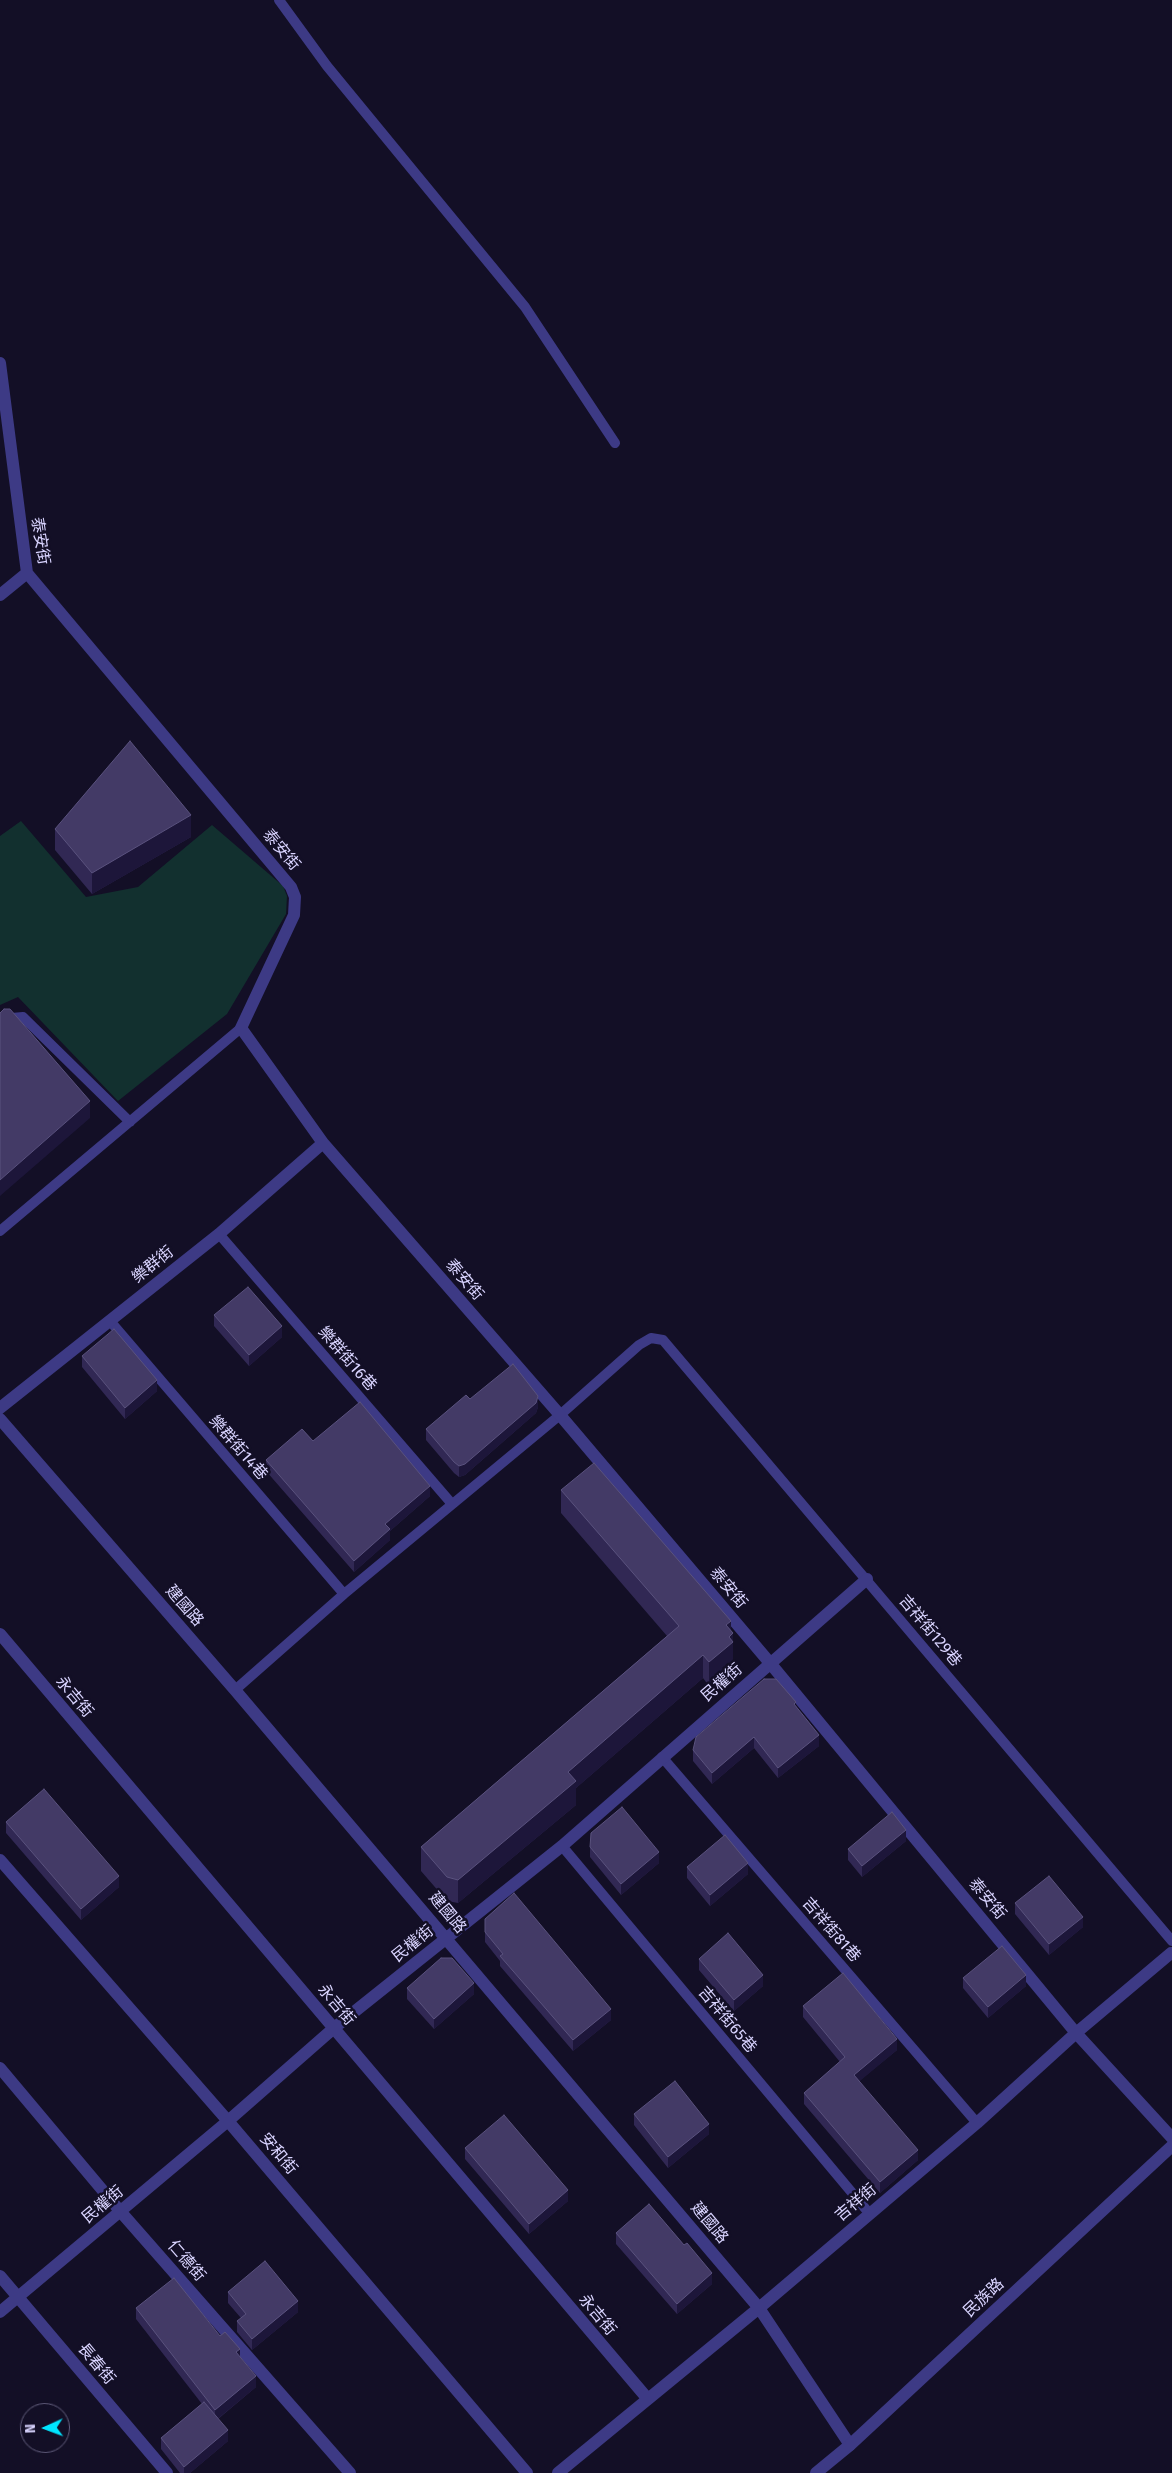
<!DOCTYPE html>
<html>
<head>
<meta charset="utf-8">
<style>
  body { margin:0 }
  #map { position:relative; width:1172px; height:2473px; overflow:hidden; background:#130f26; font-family:"Fira Sans",sans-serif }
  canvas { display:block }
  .north { position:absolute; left:20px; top:2403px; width:50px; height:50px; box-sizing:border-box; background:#130f26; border:1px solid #625e7d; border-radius:50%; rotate:268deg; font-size:14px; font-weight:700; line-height:20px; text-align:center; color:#d9d4ff }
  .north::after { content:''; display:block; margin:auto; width:18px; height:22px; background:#00e5ff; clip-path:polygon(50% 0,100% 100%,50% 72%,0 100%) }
</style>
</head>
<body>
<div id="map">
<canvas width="1172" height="2473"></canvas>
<div class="north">N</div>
</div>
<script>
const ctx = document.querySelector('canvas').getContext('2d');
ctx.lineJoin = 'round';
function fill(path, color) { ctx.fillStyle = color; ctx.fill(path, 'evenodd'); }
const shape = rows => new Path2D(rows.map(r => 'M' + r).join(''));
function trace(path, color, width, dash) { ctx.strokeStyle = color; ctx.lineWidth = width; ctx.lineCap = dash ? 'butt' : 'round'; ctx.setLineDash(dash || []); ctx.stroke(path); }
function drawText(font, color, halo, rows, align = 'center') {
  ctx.font = font + ' "Fira Sans","Noto Sans TC",sans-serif'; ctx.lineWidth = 5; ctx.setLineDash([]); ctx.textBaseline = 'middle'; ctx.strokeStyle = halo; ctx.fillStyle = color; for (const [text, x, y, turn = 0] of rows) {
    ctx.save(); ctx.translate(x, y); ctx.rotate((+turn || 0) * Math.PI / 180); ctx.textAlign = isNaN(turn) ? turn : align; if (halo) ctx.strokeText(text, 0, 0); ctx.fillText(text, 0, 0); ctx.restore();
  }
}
fill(shape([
  [21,821,86,897,138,887,212,825,283,886,287,896,286,914,227,1014,118,1101,18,997,0,1005,0,836]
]), '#12302f');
trace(shape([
  [279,0,327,66,525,307,615,443],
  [0,1019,23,1017,130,1122],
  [0,1231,241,1028],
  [219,1234,452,1504],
  [110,1321,344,1594],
  [235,1690,344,1594,560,1415,639,1345,651,1338,663,1340,1172,1941],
  [662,1757,977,2123],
  [562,1846,869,2213]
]), '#3d3a85', 10);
trace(shape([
  [0,363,27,573,291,887,295,897,294,915,241,1028,323,1143,560,1415,770,1663,1076,2033,1172,2138],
  [0,595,27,573],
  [0,1408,219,1234,323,1143],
  [0,1419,235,1690,759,2308,850,2445],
  [0,1634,647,2398],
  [0,1860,228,2121,527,2473],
  [0,2068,120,2211,350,2473],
  [0,2276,167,2473],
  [0,2312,228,2121,334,2028,562,1846,867,1579],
  [558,2473,759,2308,977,2123,1076,2033,1171,1953]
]), '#3d3a85', 12);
trace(shape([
  [816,2473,850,2445,1172,2146]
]), '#3d3a85', 12);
fill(shape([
  [55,829,191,837,92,894,55,850],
  [214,1315,282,1337,249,1366,214,1326],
  [82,1356,157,1391,125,1419,82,1367],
  [470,1399,538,1407,536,1413,465,1475,459,1477,454,1473,426,1440,426,1429],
  [313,1441,430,1496,390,1531,390,1540,354,1572,266,1471,266,1460],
  [561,1490,731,1631,733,1633,733,1665,709,1686,703,1678,576,1788,576,1805,458,1903,447,1901,421,1871,421,1847,667,1636,561,1513],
  [796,1706,819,1746,778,1778,754,1748,712,1784,693,1761,693,1750],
  [6,1822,119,1887,81,1920,6,1833],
  [906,1841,862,1877,848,1860,848,1849],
  [590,1847,659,1863,621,1895,590,1857],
  [687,1867,748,1874,710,1906,687,1878],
  [1015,1903,1083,1927,1049,1955,1015,1914],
  [485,1919,611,2020,573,2051,500,1966,500,1961,485,1942],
  [699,1959,763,1986,734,2011,699,1970],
  [963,1978,1026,1986,988,2018,963,1988],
  [407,1988,474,1994,434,2029,407,1999],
  [803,2006,897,2050,859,2081,918,2160,880,2193,804,2104,804,2093,840,2062,803,2017],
  [634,2114,709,2134,668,2168,634,2125],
  [465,2148,568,2201,529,2234,465,2159],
  [616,2233,684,2245,712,2284,677,2314,616,2244],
  [228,2292,298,2312,252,2350,237,2332,237,2321,241,2318,228,2303],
  [136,2308,220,2336,240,2357,256,2387,218,2419,228,2441,190,2473,180,2473,161,2449,161,2438,202,2404,136,2319]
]), '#312854');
fill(shape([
  [191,815,191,837,92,894,92,873],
  [90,1101,90,1118,0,1196,0,1180],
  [282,1326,282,1337,249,1366,249,1355],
  [157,1380,157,1391,125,1419,125,1408],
  [538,1396,538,1407,536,1413,465,1475,459,1477,459,1466],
  [430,1486,430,1496,390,1531,390,1540,354,1572,354,1561,385,1524],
  [731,1621,731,1635,733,1633,733,1665,709,1686,709,1662,726,1625],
  [703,1655,703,1678,576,1788,576,1805,458,1903,458,1880,568,1772],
  [819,1735,819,1746,778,1778,778,1768],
  [754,1737,754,1748,712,1784,712,1773],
  [906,1830,906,1841,862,1877,862,1866],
  [659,1852,659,1863,621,1895,621,1884],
  [748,1863,748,1874,710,1906,710,1895],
  [119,1876,119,1887,81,1920,81,1909],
  [1083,1917,1083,1927,1049,1955,1049,1944],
  [763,1975,763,1986,734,2011,734,2000],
  [1026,1975,1026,1986,988,2018,988,2007],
  [474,1983,474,1994,434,2029,434,2019],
  [611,2009,611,2020,573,2051,573,2040],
  [897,2039,897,2050,854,2086,854,2075],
  [709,2124,709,2134,668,2168,668,2157],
  [918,2150,918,2160,880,2193,880,2182],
  [568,2190,568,2201,529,2234,529,2224],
  [712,2273,712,2284,677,2314,677,2304],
  [298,2301,298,2312,252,2350,252,2339],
  [240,2349,240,2360,236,2352],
  [256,2376,256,2387,215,2421,215,2410],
  [228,2430,228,2441,190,2473,184,2473,184,2467]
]), '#1d163a');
const building = shape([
  [130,741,191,815,92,873,55,829,130,741],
  [4,1009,10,1009,90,1101,0,1180,0,1013,4,1009],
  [248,1287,282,1326,249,1355,214,1315,248,1287],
  [114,1329,157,1380,125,1408,82,1356,114,1329],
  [513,1364,538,1396,536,1403,465,1464,459,1466,454,1462,426,1429,466,1395,470,1399,513,1364],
  [360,1402,430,1486,385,1524,390,1529,354,1561,266,1460,302,1429,313,1441,360,1402],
  [594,1463,731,1621,726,1625,733,1633,729,1637,733,1642,709,1662,703,1655,568,1772,576,1781,458,1880,447,1877,421,1847,679,1626,561,1490,594,1463],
  [764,1679,776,1679,796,1702,794,1704,819,1735,778,1768,754,1737,712,1773,693,1750,696,1737,764,1679],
  [44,1789,119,1876,81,1909,6,1822,44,1789],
  [622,1807,659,1852,621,1884,590,1847,591,1833,622,1807],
  [892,1812,906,1830,862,1866,848,1849,892,1812],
  [725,1835,748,1863,710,1895,687,1867,725,1835],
  [1049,1876,1083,1917,1049,1944,1015,1903,1049,1876],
  [514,1893,611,2009,573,2040,500,1956,503,1954,485,1932,485,1919,514,1893],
  [728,1933,763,1975,734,2000,699,1959,728,1933],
  [1002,1946,1026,1975,988,2007,963,1978,1002,1946],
  [441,1958,452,1958,474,1983,434,2019,407,1988,441,1958],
  [843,1973,897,2039,854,2075,918,2150,880,2182,804,2093,845,2057,803,2006,843,1973],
  [675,2081,709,2124,668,2157,634,2114,675,2081],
  [504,2115,568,2190,529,2224,465,2148,504,2115],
  [649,2204,684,2245,687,2243,712,2273,677,2304,616,2233,649,2204],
  [265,2261,298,2301,252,2339,237,2321,246,2314,228,2292,265,2261],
  [174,2278,220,2336,225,2332,240,2349,236,2352,256,2376,215,2410,136,2308,174,2278],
  [204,2402,228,2430,184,2467,161,2438,204,2402]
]);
fill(building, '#433a66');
trace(building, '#5a527e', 1);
drawText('16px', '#d9d4ff', '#130f26', [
  ["泰安街",40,541,81],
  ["泰安街",281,850,50],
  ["樂群街",153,1265,-39],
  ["泰安街",464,1280,49],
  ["樂群街16巷",347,1359,49],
  ["樂群街14巷",238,1448,49],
  ["泰安街",728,1588,50],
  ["建國路",184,1606,49],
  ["吉祥街129巷",930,1631,50],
  ["民權街",722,1683,-41],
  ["永吉街",74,1697,50],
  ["泰安街",987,1899,50],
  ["建國路",447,1913,50],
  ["吉祥街81巷",831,1930,49],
  ["民權街",413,1944,-39],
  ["永吉街",336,2005,50],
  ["吉祥街65巷",727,2020,50],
  ["安和街",278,2154,50],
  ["吉祥街",856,2203,-40],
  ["民權街",103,2205,-40],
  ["建國路",709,2223,50],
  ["仁德街",186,2261,49],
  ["民族路",984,2298,-43],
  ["永吉街",597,2315,50],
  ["長春街",96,2364,50]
]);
</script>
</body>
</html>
